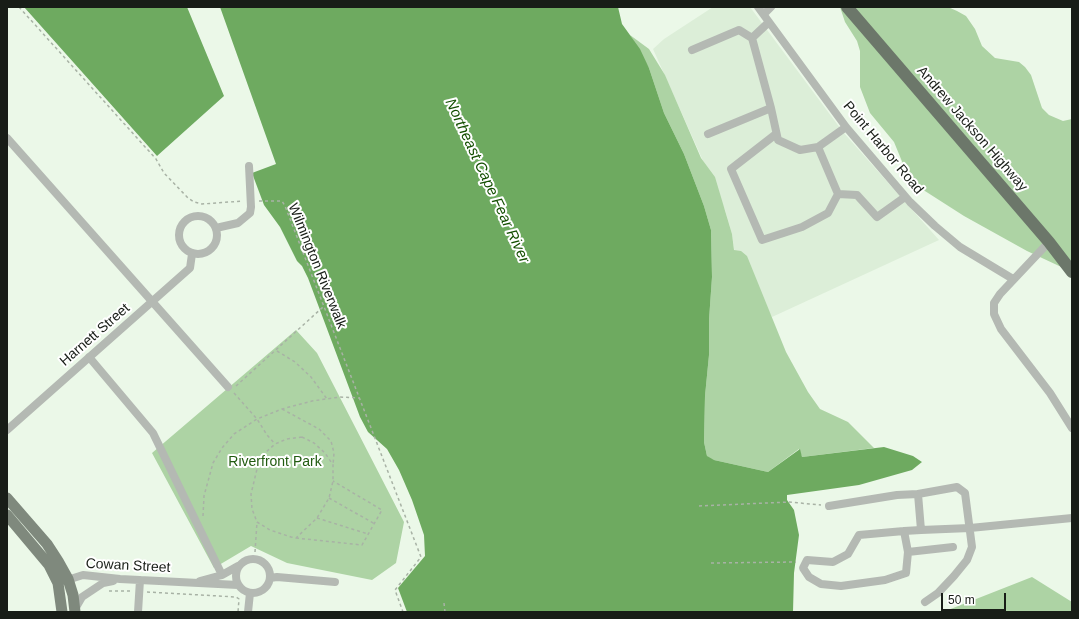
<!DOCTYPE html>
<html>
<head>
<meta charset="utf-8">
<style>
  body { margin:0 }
  #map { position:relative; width:1079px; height:619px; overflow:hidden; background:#ebf8e8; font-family:Arial,sans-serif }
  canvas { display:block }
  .frame { position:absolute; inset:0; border:8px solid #181d17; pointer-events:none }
  .scale { position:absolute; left:941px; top:593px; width:65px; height:18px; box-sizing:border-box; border:2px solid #181d17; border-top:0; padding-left:5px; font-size:12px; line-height:14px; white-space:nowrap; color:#181d17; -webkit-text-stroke:3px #fff; paint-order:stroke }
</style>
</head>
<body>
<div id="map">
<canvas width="1079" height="619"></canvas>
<div class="frame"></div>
<div class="scale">50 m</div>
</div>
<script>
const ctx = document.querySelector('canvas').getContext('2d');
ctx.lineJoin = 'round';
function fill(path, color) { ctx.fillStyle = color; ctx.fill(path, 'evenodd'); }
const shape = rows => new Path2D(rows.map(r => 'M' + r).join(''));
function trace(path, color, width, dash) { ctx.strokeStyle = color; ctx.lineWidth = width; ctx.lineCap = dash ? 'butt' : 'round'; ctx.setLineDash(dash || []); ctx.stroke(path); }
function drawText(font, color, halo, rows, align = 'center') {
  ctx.font = font + ' Arial,sans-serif'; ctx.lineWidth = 4; ctx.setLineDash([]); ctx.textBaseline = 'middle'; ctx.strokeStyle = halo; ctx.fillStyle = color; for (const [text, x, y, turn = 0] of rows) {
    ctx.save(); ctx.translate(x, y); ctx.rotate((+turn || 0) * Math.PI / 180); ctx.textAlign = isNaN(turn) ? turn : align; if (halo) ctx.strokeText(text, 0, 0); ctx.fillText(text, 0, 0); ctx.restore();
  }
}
fill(shape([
  [713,7,750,7,843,132,939,240,772,317,736,262,732,234,725,210,653,49,664,39]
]), '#dceed8');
fill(shape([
  [840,7,948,7,957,11,966,16,975,29,982,46,995,58,1019,62,1025,67,1031,75,1042,108,1049,115,1063,121,1072,119,1072,272,1027,251,964,216,914,184,908,176,894,142,870,113,860,87,860,51,857,41,845,22],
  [630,35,649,49,665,75,701,158,715,177,732,234,734,250,741,251,747,256,786,352,808,392,820,409,848,422,874,448,802,457,799,449,768,472,714,460,708,459,707,456,704,442,705,396,709,355,709,320,712,277,711,230,704,206,684,154,664,113,649,68],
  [296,330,317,353,404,522,396,563,372,580,287,563,251,546,214,568,152,453],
  [1032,577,1072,602,1072,612,943,612]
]), '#add3a4');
fill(shape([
  [24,7,187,7,224,96,157,156],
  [220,7,618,7,622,24,640,49,649,68,664,113,684,154,704,206,711,230,712,277,709,320,709,355,705,396,704,442,707,456,714,460,768,472,800,449,802,457,884,447,913,456,922,462,912,470,859,485,787,495,787,500,794,510,799,535,794,573,793,612,407,612,398,588,425,556,424,535,412,500,399,470,387,449,368,432,360,417,308,278,302,266,297,261,280,227,264,205,252,173,276,164]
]), '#6eaa60');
trace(shape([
  [19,7,156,159,164,173,188,198,194,202,202,204,243,201],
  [259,201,282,201,285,206,421,557,395,590,403,612],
  [277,351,295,362,311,377,327,399],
  [236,386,323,307],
  [234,393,257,419,267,435,275,444],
  [282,409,319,429,331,441,334,453,333,465],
  [302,437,314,443,325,453,333,465,333,481,329,498,317,518,296,538,291,537,270,530,257,522,252,509,251,494,257,469,265,453,275,444,287,439,302,437],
  [329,498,375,524],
  [699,506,789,502,821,505],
  [203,516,204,496,213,463,222,448,234,434,257,419,282,409,312,401,340,397,360,398],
  [317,518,368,534],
  [296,538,362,545,382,510,333,481],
  [255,552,257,522],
  [711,563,796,562],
  [109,591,131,591],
  [147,592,236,597,239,599,238,612],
  [444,603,445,612]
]), '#a8b2a5', 1.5, [3, 3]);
trace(shape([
  [758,7,846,127,910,202,935,226,960,247,1013,279],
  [764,14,771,7],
  [692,50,739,30,752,38,769,22],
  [771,108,778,140,800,150,818,147,838,194,857,195,877,217,905,197],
  [708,134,771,108,752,38],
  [776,134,731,169,762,240,802,227,828,213,838,194],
  [7,138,228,387],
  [818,147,846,127],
  '179 235a19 19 0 1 1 38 0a19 19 0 1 1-38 0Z',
  [216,228,238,223,250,213,251,207,249,166],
  [1049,242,1000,294,994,303,994,314,1001,329,1050,393,1072,428],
  [89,357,153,433,222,575],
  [7,430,190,268,192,254],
  [918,494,957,487,965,493,972,547,967,560,954,576,938,593,925,602],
  [829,506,897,495,918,494,921,530],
  [904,531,908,552,906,573,885,580,841,586,821,584,809,577,803,568,807,560,833,562,848,554,859,535,904,531,921,530,970,528,1072,518],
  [908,552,953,547],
  '236 576a17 17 0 1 1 34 0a17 17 0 1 1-34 0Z',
  [270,578,277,577,335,582],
  [64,581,83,575,120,579,238,585],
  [200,581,222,575,238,566],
  [75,609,82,597,103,583,113,581],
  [138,612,140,580],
  [248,612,250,593]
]), '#b4b9b3', 8);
trace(shape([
  [7,498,47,544,58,561,68,579,73,595,75,612],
  [7,515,49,565,58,583,62,612]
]), '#7f897d', 11);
trace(shape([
  [847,7,1049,242,1072,272]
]), '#6c776a', 12);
drawText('14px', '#181d17', '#fff', [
  ["Andrew Jackson Highway",972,129,49],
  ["Point Harbor Road",883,148,50],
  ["Wilmington Riverwalk",317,266,68],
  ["Harnett Street",95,335,-41],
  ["Cowan Street",128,566,3]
]);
drawText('14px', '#215b10', '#fff', [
  ["Riverfront Park",275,462]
]);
drawText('italic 15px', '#134f00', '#fff', [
  ["Northeast Cape Fear River",487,181,65]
]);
</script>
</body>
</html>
